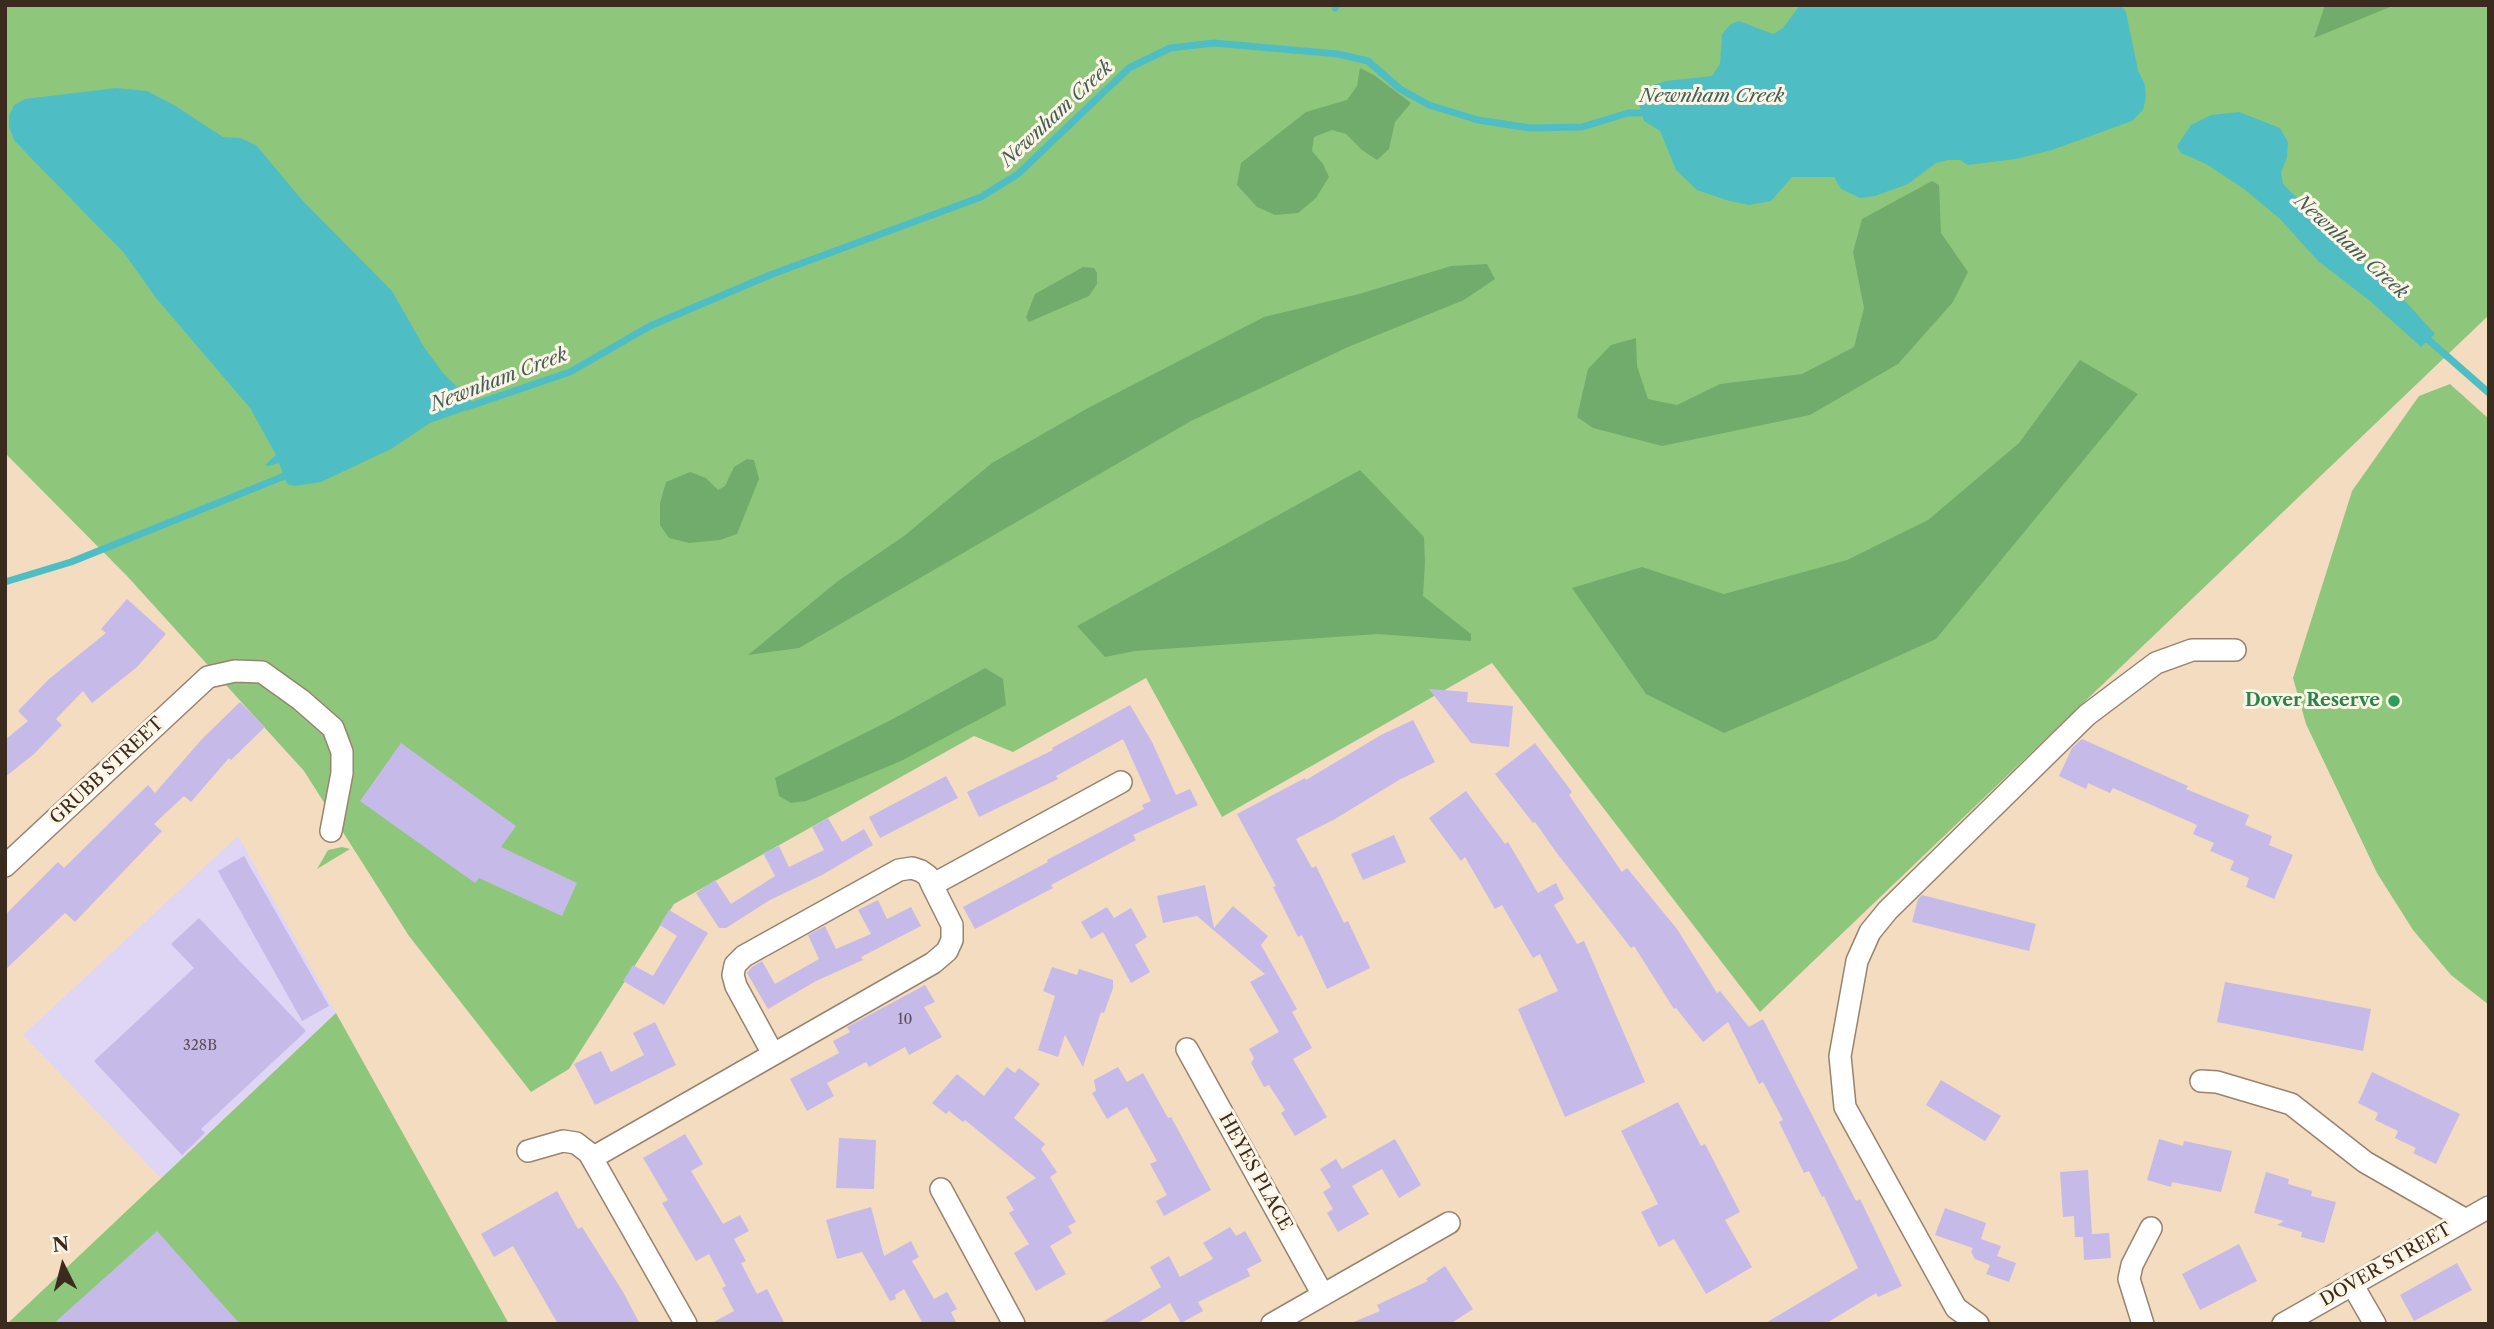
<!DOCTYPE html>
<html>
<head>
<meta charset="utf-8">
<style>
  body { margin:0 }
  #map { position:relative; width:2494px; height:1329px; overflow:hidden; background:#f4dcc0; font-family:"Libre Caslon Text",serif }
  canvas { display:block }
  .frame { position:absolute; inset:0; border:7px solid #3b2a1e; pointer-events:none }
  .north { position:absolute; left:28px; top:1231px; width:70px; height:70px; -webkit-text-stroke:5px #fcf5e5; paint-order:stroke; rotate:354deg; font-size:19px; font-weight:700; line-height:28px; text-align:center; color:#3b2a1e }
  .north::after { content:''; display:block; margin:auto; width:24px; height:32px; background:#3b2a1e; clip-path:polygon(50% 0,100% 100%,50% 72%,0 100%) }
</style>
</head>
<body>
<div id="map">
<canvas width="2494" height="1329"></canvas>
<div class="frame"></div>
<div class="north">N</div>
</div>
<script>
const ctx = document.querySelector('canvas').getContext('2d');
ctx.lineJoin = 'round';
function fill(path, color) { ctx.fillStyle = color; ctx.fill(path, 'evenodd'); }
const shape = rows => new Path2D(rows.map(r => 'M' + r).join(''));
function trace(path, color, width, dash) { ctx.strokeStyle = color; ctx.lineWidth = width; ctx.lineCap = dash ? 'butt' : 'round'; ctx.setLineDash(dash || []); ctx.stroke(path); }
function drawText(font, color, halo, rows, align = 'center') {
  ctx.font = font + ' "Libre Caslon Text",serif'; ctx.lineWidth = 6; ctx.setLineDash([]); ctx.textBaseline = 'middle'; ctx.strokeStyle = halo; ctx.fillStyle = color; for (const [text, x, y, turn = 0] of rows) {
    ctx.save(); ctx.translate(x, y); ctx.rotate((+turn || 0) * Math.PI / 180); ctx.textAlign = isNaN(turn) ? turn : align; if (halo) ctx.strokeText(text, 0, 0); ctx.fillText(text, 0, 0); ctx.restore();
  }
}
fill(shape([
  [238,836,336,1013,161,1178,23,1035]
]), '#dfd5f5');
fill(shape([
  [5,5,2489,5,2489,315,1760,1012,1492,663,1222,817,1146,678,1013,752,974,736,674,904,569,1069,531,1092,409,936,304,771,127,576,5,453],
  [2450,384,2489,419,2489,1005,2451,975,2413,930,2377,873,2306,724,2293,678,2352,491,2419,396],
  [342,847,350,849,317,869,328,850],
  [336,1013,509,1324,7,1324]
]), '#8ec77c');
fill(shape([
  [2325,5,2395,5,2314,38],
  [1360,68,1374,75,1411,103,1395,122,1389,149,1377,160,1362,150,1346,134,1332,130,1314,137,1312,151,1323,164,1329,177,1316,198,1298,213,1275,215,1257,207,1237,185,1241,163,1306,112,1347,100,1357,86],
  [1932,181,1939,185,1941,233,1968,272,1953,302,1898,364,1810,415,1662,446,1593,428,1577,417,1588,369,1611,345,1636,338,1637,366,1648,399,1677,405,1720,384,1802,374,1854,347,1864,308,1853,252,1862,219],
  [1487,264,1495,279,1464,300,1348,347,1191,421,799,648,748,655,838,581,904,536,992,463,1088,408,1264,317,1359,294,1451,266],
  [1083,267,1094,268,1097,273,1097,284,1089,296,1029,322,1026,317,1035,294],
  [2080,360,2138,394,1936,639,1803,699,1724,733,1646,694,1572,588,1642,567,1724,594,1847,560,1928,520,2019,443],
  [747,459,754,460,759,479,737,534,720,540,689,543,669,538,660,525,660,503,666,482,690,472,706,478,718,490,725,486,734,467],
  [1360,470,1424,537,1425,563,1423,596,1471,634,1471,641,1378,634,1135,651,1105,657,1077,626],
  [985,668,1003,679,1006,705,901,761,806,801,791,803,779,796,775,778,891,720]
]), '#72ac6c');
fill(shape([
  [1800,5,2121,5,2126,12,2138,70,2145,85,2146,97,2143,110,2132,121,2052,150,2016,159,1968,165,1960,160,1948,160,1936,163,1908,184,1875,196,1860,198,1841,189,1834,177,1792,177,1771,201,1749,205,1726,200,1697,190,1676,170,1660,131,1644,121,1637,98,1648,87,1666,81,1712,76,1720,64,1722,34,1731,24,1739,21,1773,34,1783,28],
  [116,88,147,91,174,105,223,137,240,138,256,145,302,200,392,291,424,347,443,373,474,404,464,411,430,423,391,449,321,482,295,486,287,484,279,463,268,466,265,465,276,455,250,408,156,298,124,253,29,156,14,140,9,127,9,116,14,105,25,99],
  [2239,112,2280,128,2288,142,2287,157,2281,173,2283,184,2295,196,2321,211,2323,226,2328,234,2397,292,2435,334,2421,347,2370,301,2318,261,2280,219,2244,189,2206,164,2181,153,2177,146,2191,125,2211,115]
]), '#4fbec4');
trace(shape([
  [1335,8,1337,5],
  [2424,336,2489,393],
  [467,407,570,372,650,326,770,275,981,197,1018,174,1129,68,1170,48,1214,43,1338,54,1368,61,1400,89,1429,105,1478,120,1530,128,1582,127,1628,113,1650,113],
  [5,582,71,562,292,473]
]), '#4fbec4', 7);
fill(shape([
  [127,599,166,634,137,667,92,703,83,691,56,719,62,725,34,754,5,777,5,740,28,721,18,711,49,679,106,633,101,629],
  [1429,689,1468,692,1467,702,1513,706,1509,747,1471,743],
  [240,702,265,727,231,760,229,758,191,802,184,796,154,824,162,831,75,922,65,913,5,970,5,915,58,862,64,868,148,785,155,793,202,739],
  [1130,705,1152,742,1176,795,1190,789,1198,805,1133,835,1136,840,1051,885,1053,888,975,929,963,907,1048,862,1047,860,1144,809,1142,805,1151,801,1123,739,1056,776,1058,779,979,817,967,792,1053,750,1052,748],
  [1413,720,1435,762,1399,780,1335,819,1296,839,1312,868,1316,866,1344,923,1348,921,1370,968,1327,989,1302,935,1298,937,1273,887,1276,886,1237,814,1305,778,1306,780,1381,735],
  [2082,739,2188,786,2186,789,2249,815,2245,825,2272,836,2269,845,2293,855,2274,899,2246,887,2249,878,2230,870,2234,861,2210,851,2214,843,2193,834,2197,825,2113,788,2110,793,2088,783,2086,789,2059,776,2072,748],
  [401,743,516,826,501,847,577,883,562,916,479,878,475,883,360,801],
  [1535,743,1572,792,1569,795,1622,872,1627,868,1677,929,1717,993,1720,991,1749,1027,1763,1019,1856,1201,1860,1199,1902,1286,1878,1297,1876,1293,1825,1324,1764,1324,1858,1268,1824,1196,1822,1197,1809,1171,1804,1173,1779,1122,1783,1120,1763,1082,1759,1084,1728,1022,1703,1042,1676,1008,1674,1009,1634,946,1631,948,1556,852,1535,822,1533,823,1495,774],
  [946,776,958,798,880,838,869,817],
  [1466,791,1505,844,1508,842,1538,893,1556,883,1564,899,1554,905,1577,944,1584,941,1645,1082,1565,1117,1518,1009,1558,991,1540,954,1533,958,1502,905,1495,909,1465,857,1461,861,1429,818],
  [828,818,842,842,864,829,873,845,822,875,770,900,726,928,719,928,696,893,715,880,731,904,775,876,763,853,779,846,789,867,824,850,812,827],
  [1394,835,1406,862,1363,880,1351,854],
  [244,856,329,1006,302,1021,218,871],
  [1205,885,1214,928,1233,906,1268,936,1261,945,1297,1009,1292,1012,1312,1048,1293,1059,1327,1117,1295,1136,1281,1113,1285,1110,1269,1085,1264,1087,1251,1063,1254,1058,1249,1049,1279,1032,1250,982,1265,974,1197,916,1163,923,1157,896],
  [1922,895,2036,924,2029,951,1912,922,1918,899],
  [878,900,887,919,911,907,921,926,861,957,863,960,816,981,768,1009,747,973,752,967,762,961,775,984,819,959,808,935,825,926,836,949,871,934,858,910],
  [1107,907,1114,918,1131,908,1147,937,1135,945,1150,972,1131,983,1103,932,1091,939,1081,922],
  [669,910,708,933,664,1005,623,981,633,965,653,976,677,936,660,925],
  [199,918,306,1031,201,1129,205,1133,182,1155,94,1061,194,968,171,944],
  [1052,967,1077,975,1079,969,1113,980,1113,988,1104,1013,1101,1012,1083,1067,1065,1035,1058,1057,1038,1050,1055,996,1043,991],
  [2225,982,2371,1009,2363,1051,2217,1022],
  [925,985,935,1002,924,1007,942,1037,909,1055,905,1047,869,1067,866,1062,827,1083,834,1096,807,1111,790,1079,839,1053,833,1041,850,1032,847,1027],
  [655,1022,676,1065,595,1105,574,1064,601,1051,611,1072,644,1055,633,1033],
  [1007,1067,1015,1073,1019,1068,1040,1084,1014,1118,1045,1144,1041,1149,1057,1172,1050,1177,1076,1222,1068,1226,1072,1233,1050,1246,1066,1274,1036,1291,1014,1253,1029,1244,1009,1213,1014,1210,1006,1197,1036,1178,965,1120,963,1122,949,1111,946,1114,932,1103,957,1074,984,1096],
  [1118,1067,1127,1082,1143,1073,1168,1118,1171,1117,1211,1190,1164,1216,1156,1201,1167,1195,1150,1164,1157,1161,1127,1107,1107,1119,1092,1093,1096,1091,1094,1080],
  [2372,1072,2460,1114,2436,1164,2413,1153,2416,1148,2395,1138,2398,1131,2375,1120,2378,1113,2358,1103],
  [1941,1080,2001,1116,1985,1141,1926,1105],
  [1678,1102,1701,1146,1705,1144,1740,1212,1725,1220,1752,1267,1706,1294,1674,1239,1659,1247,1641,1212,1658,1204,1621,1131],
  [685,1134,703,1164,691,1171,723,1224,740,1215,749,1231,734,1239,746,1261,741,1263,757,1294,767,1289,785,1324,710,1324,734,1311,722,1288,726,1286,709,1254,696,1261,662,1203,668,1200,643,1158],
  [839,1138,876,1140,874,1189,836,1188],
  [1395,1139,1421,1185,1399,1198,1382,1169,1352,1186,1369,1214,1338,1232,1327,1213,1333,1209,1323,1192,1331,1187,1320,1169,1336,1159,1342,1169],
  [2159,1139,2183,1146,2184,1141,2232,1151,2221,1192,2172,1182,2171,1187,2147,1180],
  [2088,1170,2092,1234,2109,1233,2111,1258,2084,1260,2083,1237,2075,1237,2074,1216,2063,1217,2060,1172],
  [2266,1172,2289,1179,2288,1184,2312,1191,2311,1196,2336,1202,2324,1243,2301,1237,2302,1232,2277,1225,2284,1221,2254,1213],
  [557,1191,578,1229,582,1227,623,1292,640,1324,558,1324,513,1246,494,1257,481,1234],
  [871,1207,884,1256,911,1241,919,1257,912,1261,934,1299,947,1292,957,1309,951,1312,957,1324,923,1324,904,1289,895,1295,896,1299,890,1301,862,1252,837,1259,826,1220],
  [1945,1208,1986,1223,1981,1239,2001,1246,1997,1256,2016,1263,2009,1282,1986,1274,1990,1265,1975,1259,1971,1252,1973,1248,1935,1235],
  [1230,1227,1236,1236,1245,1231,1262,1261,1247,1269,1250,1276,1198,1302,1203,1311,1181,1323,1170,1303,1136,1324,1099,1324,1161,1287,1150,1267,1169,1256,1180,1277,1213,1259,1203,1243],
  [157,1231,240,1324,53,1324],
  [2239,1244,2257,1281,2200,1310,2182,1274],
  [2457,1263,2472,1290,2414,1321,2400,1295],
  [1445,1266,1473,1309,1450,1324,1349,1324,1380,1311,1377,1305,1428,1281,1426,1279]
]), '#c6bae9');
const minor = shape([
  [5,866,208,677,235,671,262,672,301,700,333,728,342,752,342,773,331,831],
  [1187,1049,1323,1295],
  [773,1054,736,986,733,975,735,965,744,956,899,870,912,868,921,871,928,876,932,885],
  [2201,1081,2217,1082,2291,1104,2365,1162,2466,1220],
  [528,1151,563,1141,576,1143,589,1153,686,1324],
  [592,1158,933,963,947,951,952,940,952,925,932,885,1121,782],
  [941,1189,1014,1324],
  [2352,1284,2375,1324],
  [1272,1324,1449,1223],
  [1978,1324,1956,1308,1845,1107,1840,1056,1857,961,1870,932,1888,910,2087,715,2156,663,2192,650,2235,650],
  [2143,1324,2129,1279,2132,1265,2151,1228],
  [2283,1324,2489,1207]
]);
trace(minor, '#98836f', 24);
trace(minor, '#fff', 21);
for (const [x, y, r, color] of [
  [2394,701,7,"#2e9e5b"]
]) { const dot = new Path2D(); dot.arc(x, y, r, 0, 2 * Math.PI); ctx.fillStyle = color; ctx.fill(dot); trace(dot, '#fcf5e5', 2.5); }
drawText('14px', '#5e4e51', null, [
  ["10",905,1020],
  ["328B",200,1046]
]);
drawText('bold 18px', '#27864d', '#fcf5e5', [
  ["Dover Reserve",2380,701]
], 'right');
drawText('18px', '#3b2a1e', '#fcf5e5', [
  ["GRUBB STREET",107,771,-43],
  ["HEYES PLACE",1255,1172,61],
  ["DOVER STREET",2386,1265,-30]
]);
drawText('italic 19px', '#425e58', '#fcf5e5', [
  ["Newnham Creek",1712,97],
  ["Newnham Creek",1057,114,-43],
  ["Newnham Creek",2351,247,42],
  ["Newnham Creek",499,380,-21]
]);
</script>
</body>
</html>
